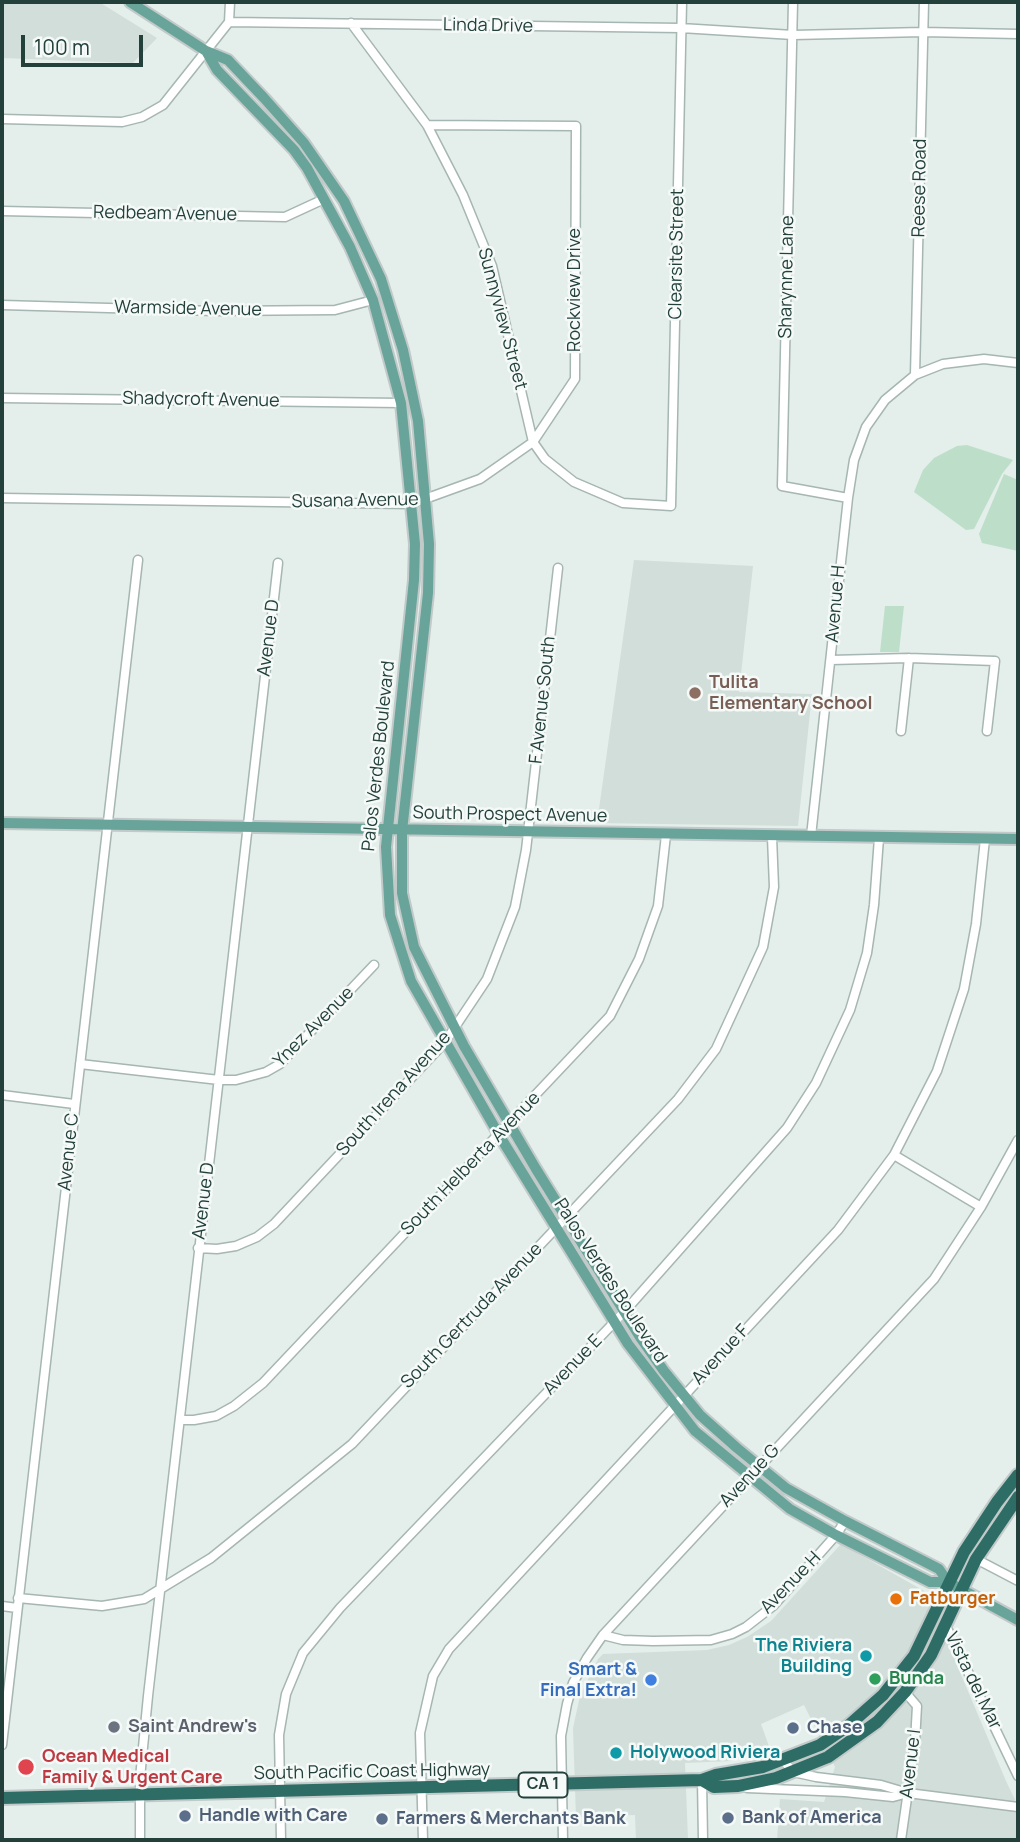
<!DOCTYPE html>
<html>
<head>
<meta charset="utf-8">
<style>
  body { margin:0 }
  #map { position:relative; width:1020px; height:1842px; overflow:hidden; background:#e4eeea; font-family:Manrope,sans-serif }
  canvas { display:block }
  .frame { position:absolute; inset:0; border:4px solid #23403b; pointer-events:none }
  .scale { position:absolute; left:21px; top:35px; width:122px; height:32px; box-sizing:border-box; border:4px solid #23403b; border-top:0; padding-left:9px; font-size:21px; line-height:24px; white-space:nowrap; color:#23403b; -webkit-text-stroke:5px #f5faf8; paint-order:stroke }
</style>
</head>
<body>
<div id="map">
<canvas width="1020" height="1842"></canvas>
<div class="frame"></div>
<div class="scale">100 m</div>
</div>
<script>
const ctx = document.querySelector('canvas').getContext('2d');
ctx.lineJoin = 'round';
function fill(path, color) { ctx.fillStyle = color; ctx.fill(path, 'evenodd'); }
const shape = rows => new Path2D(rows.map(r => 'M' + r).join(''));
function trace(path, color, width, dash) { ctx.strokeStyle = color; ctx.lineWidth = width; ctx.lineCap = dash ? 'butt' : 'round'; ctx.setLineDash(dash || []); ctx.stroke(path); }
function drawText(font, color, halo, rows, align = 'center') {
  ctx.font = font + ' Manrope,sans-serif'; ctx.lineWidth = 5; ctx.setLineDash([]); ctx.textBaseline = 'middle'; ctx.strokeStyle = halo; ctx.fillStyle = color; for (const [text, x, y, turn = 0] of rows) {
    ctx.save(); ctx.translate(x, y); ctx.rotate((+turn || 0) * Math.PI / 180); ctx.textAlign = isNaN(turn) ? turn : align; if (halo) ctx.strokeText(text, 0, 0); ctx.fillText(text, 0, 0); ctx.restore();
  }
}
fill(shape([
  [2,2,99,2,157,38,133,63,2,58],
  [634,560,753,566,739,692,812,694,798,826,597,823],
  [841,1544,926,1592,1006,1781,1018,1806,1018,1840,777,1840,780,1799,824,1802,835,1767,804,1705,761,1724,770,1749,731,1761,685,1763,688,1840,636,1840,635,1815,576,1817,573,1728,580,1696,598,1659,603,1654,707,1650,729,1645,747,1637,771,1621]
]), '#d2deda');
fill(shape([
  [967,445,1013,460,1002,474,974,529,966,530,914,492,923,470,934,458,957,446],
  [1004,474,1018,480,1018,551,982,543,979,534],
  [885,606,904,606,899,652,880,652]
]), '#bddfc9');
const minor = shape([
  [793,2,782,486,848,498],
  [229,22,230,2],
  [351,23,427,125,463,195,492,266,533,442,545,459,574,482,623,503,671,506,682,2],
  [2,119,122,122,142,117,163,105,229,22,681,28,793,35,923,32,1018,34],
  [2,211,285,217,324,199],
  [2,305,215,311,335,310,373,300],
  [915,375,924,2],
  [2,398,401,403],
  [2,498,411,504,480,479,533,442,575,379,576,126,427,125],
  [831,660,909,658,995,661,987,731],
  [901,731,909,658],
  [811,836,848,498,854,460,866,427,885,400,915,375,943,364,984,359,1018,363],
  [80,1064,219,1080,236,1080,266,1072,280,1064,374,965],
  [2,1095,74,1104],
  [894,1155,981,1207],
  [198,1248,217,1249,236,1246,257,1237,274,1224,445,1042,487,979,515,907,526,850,558,568],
  [181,1420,194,1420,216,1416,234,1406,263,1383,610,1016,639,959,658,906,666,835],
  [976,1559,1018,1581],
  [18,1598,102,1606,144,1599,211,1558,352,1444,678,1099,716,1049,763,947,774,887,772,837],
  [2,1606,17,1608],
  [945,1624,1018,1776],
  [603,1635,623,1640,653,1641,711,1640,732,1634,746,1627,773,1606,836,1535,845,1521],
  [2,1745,138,560],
  [783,1760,793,1772,816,1777,881,1785,908,1793,1018,1807],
  [702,1780,703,1840],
  [747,1788,845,1792,893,1797,908,1793],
  [140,1840,140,1778,148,1696,278,563],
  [281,1840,279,1735,286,1694,303,1653,340,1608,625,1311,787,1128,816,1083,850,1010,867,953,874,905,879,838],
  [423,1840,420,1733,433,1676,449,1649,838,1230,894,1155,937,1071,964,989,976,924,985,839],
  [563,1840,561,1736,567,1704,573,1683,587,1658,603,1635,934,1279,981,1207,1018,1140],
  [901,1840,915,1742,917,1706,905,1692]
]);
const major = shape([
  [130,2,206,51,228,60,264,98,304,143,344,201,381,279,403,350,418,421,429,544,428,593,402,831,402,893,414,947,464,1046,536,1169,640,1337,664,1371,700,1415,737,1448,786,1488,845,1521,939,1569,948,1582,1018,1620],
  [206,51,217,70,294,150,307,168,350,247,373,300,401,403,415,544,414,580,386,847,390,915,411,981,499,1135,628,1344,695,1431,790,1509,836,1535,930,1582,948,1582],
  [2,823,1018,839]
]);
const highway = shape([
  [702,1780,714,1787,738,1786,776,1778,828,1757,877,1722,905,1692,931,1655,976,1559,1018,1497],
  [2,1798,702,1780,716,1775,763,1767,820,1745,848,1726,883,1695,914,1656,964,1552,997,1502,1018,1475]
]);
trace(minor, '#a6b6b2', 11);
trace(major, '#c1cac8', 14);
trace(highway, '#c1cac8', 16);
trace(minor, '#fff', 8);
trace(major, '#68a49a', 10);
trace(highway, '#2e6d66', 12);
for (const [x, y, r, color] of [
  [695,693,7,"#8d6e63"],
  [896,1599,7,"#e8710a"],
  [866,1656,7,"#0f9aa8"],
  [875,1679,7,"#2e9e5b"],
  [651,1680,7,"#3f7fe0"],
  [114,1727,7,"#6b7280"],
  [793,1728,7,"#5c6f8a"],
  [616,1753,7,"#0f9aa8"],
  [26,1767,9,"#e0444e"],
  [185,1816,7,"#5c6f8a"],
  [728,1818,7,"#5c6f8a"],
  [382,1819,7,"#5c6f8a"]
]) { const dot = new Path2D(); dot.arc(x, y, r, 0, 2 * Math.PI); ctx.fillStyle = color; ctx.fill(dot); trace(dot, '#f5faf8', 2.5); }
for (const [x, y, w] of [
  [543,1785,49]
]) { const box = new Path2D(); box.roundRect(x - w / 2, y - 12.5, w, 25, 5); ctx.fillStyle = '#f5faf8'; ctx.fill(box); trace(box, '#23403b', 2); }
drawText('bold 16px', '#23403b', null, [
  ["CA 1",543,1785]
]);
drawText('18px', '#23403b', '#f5faf8', [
  ["Linda Drive",488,26,1],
  ["Reese Road",920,188,-89],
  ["Redbeam Avenue",165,214,1],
  ["Clearsite Street",677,254,-89],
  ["Sharynne Lane",787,277,-89],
  ["Rockview Drive",575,290,-90],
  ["Warmside Avenue",188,309,1],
  ["Sunnyview Street",502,319,75],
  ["Shadycroft Avenue",201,400,1],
  ["Susana Avenue",355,501,-1],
  ["Avenue H",836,604,-85],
  ["Avenue D",269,638,-83],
  ["F Avenue South",543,700,-84],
  ["Palos Verdes Boulevard",379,756,-84],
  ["South Prospect Avenue",510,815,1],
  ["Ynez Avenue",314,1027,-45],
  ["South Irena Avenue",394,1094,-48],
  ["Avenue C",69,1152,-84],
  ["South Helberta Avenue",471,1164,-46],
  ["Avenue D",204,1201,-83],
  ["Palos Verdes Boulevard",610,1281,57],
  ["South Gertruda Avenue",472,1316,-46],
  ["Avenue F",721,1355,-47],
  ["Avenue E",573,1365,-46],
  ["Avenue G",750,1476,-47],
  ["Avenue H",791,1583,-46],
  ["Vista del Mar",973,1681,64],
  ["Avenue I",911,1764,-83],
  ["South Pacific Coast Highway",372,1772,-1]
]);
drawText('bold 18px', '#785e54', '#f5faf8', [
  ["Tulita",709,683],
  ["Elementary School",709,704]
], 'left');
drawText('bold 18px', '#c56008', '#f5faf8', [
  ["Fatburger",910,1599]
], 'left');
drawText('bold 18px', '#0d838f', '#f5faf8', [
  ["The Riviera",852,1646],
  ["Building",852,1667],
  ["Holywood Riviera",630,1753,"left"]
], 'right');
drawText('bold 18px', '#366cbe', '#f5faf8', [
  ["Smart &",637,1670],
  ["Final Extra!",637,1691]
], 'right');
drawText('bold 18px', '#27864d', '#f5faf8', [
  ["Bunda",889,1679]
], 'left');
drawText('bold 18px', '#5b616d', '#f5faf8', [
  ["Saint Andrew's",128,1727]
], 'left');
drawText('bold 18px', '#4e5e75', '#f5faf8', [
  ["Chase",807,1728],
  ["Handle with Care",199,1816],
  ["Bank of America",742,1818],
  ["Farmers & Merchants Bank",396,1819]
], 'left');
drawText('bold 18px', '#be3a42', '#f5faf8', [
  ["Ocean Medical",42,1757],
  ["Family & Urgent Care",42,1778]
], 'left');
</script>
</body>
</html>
